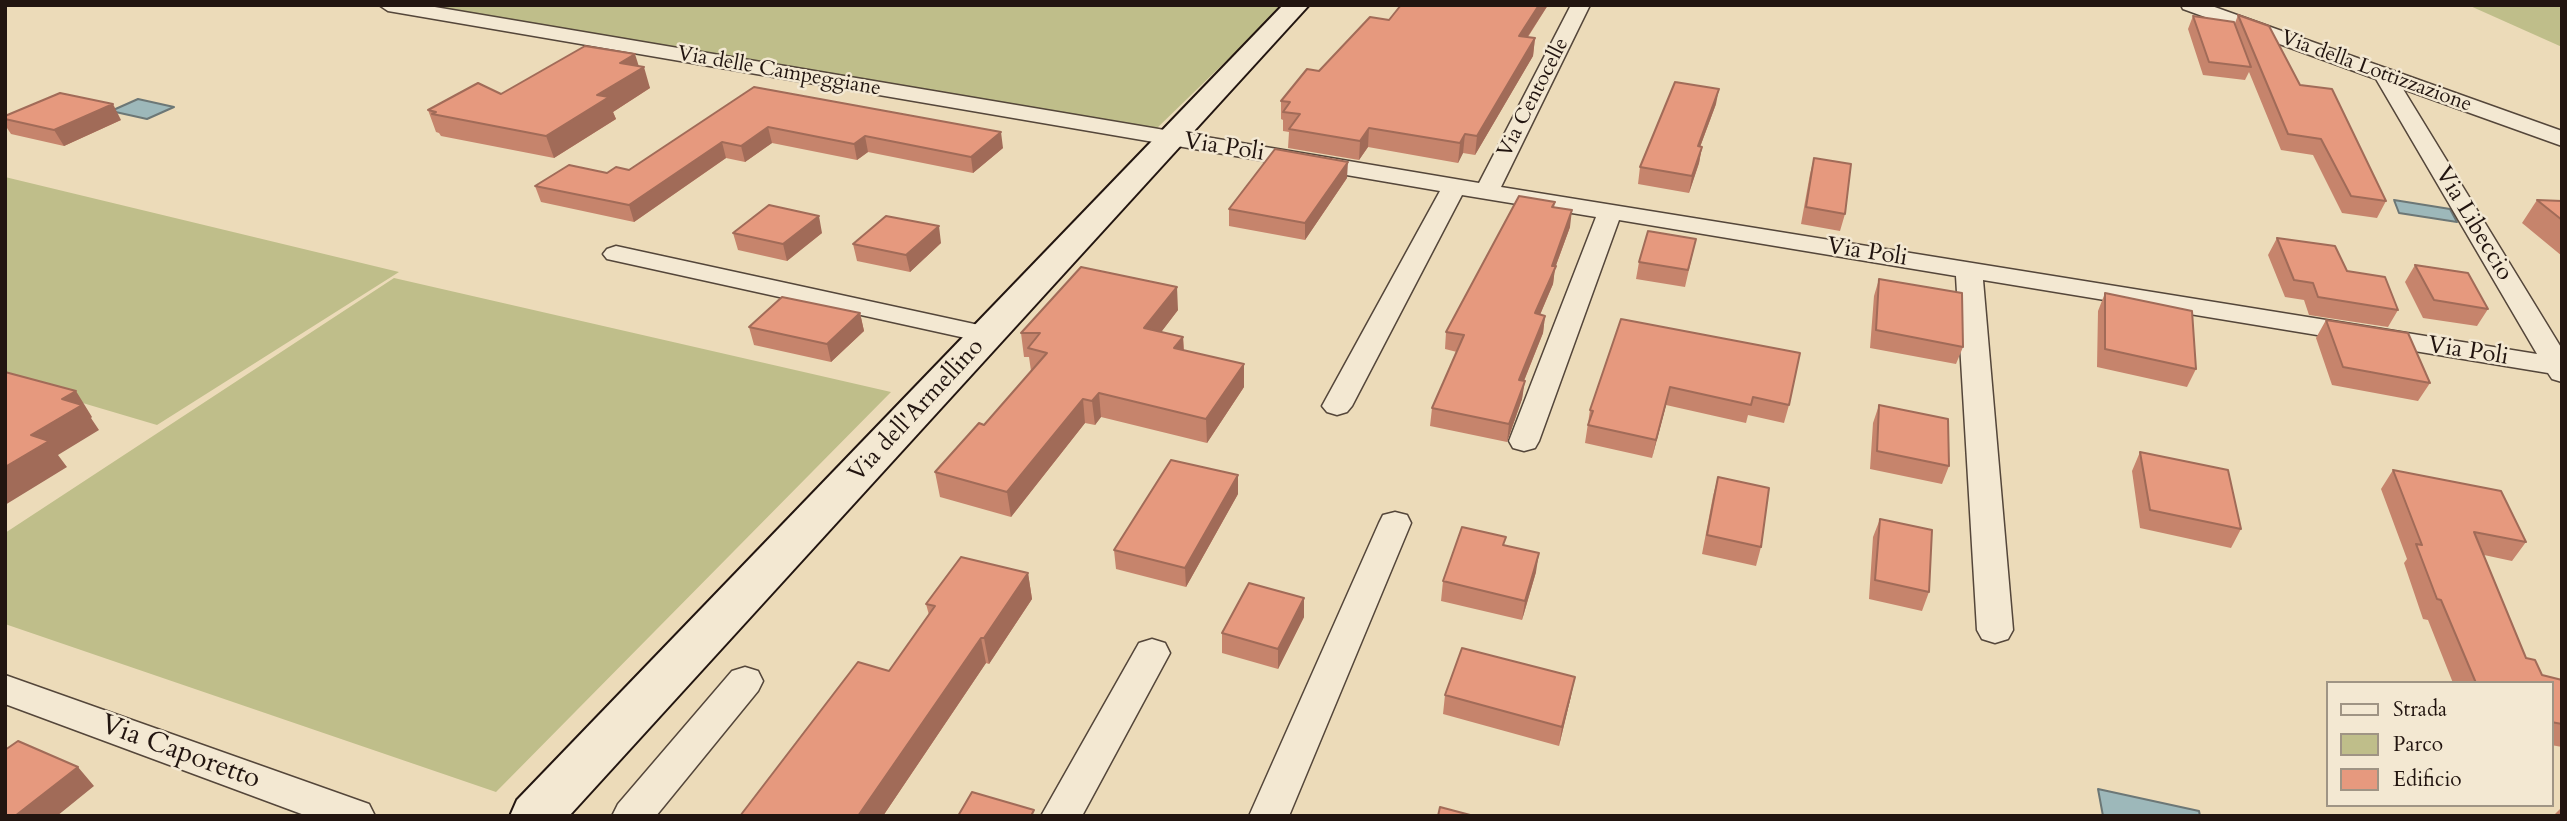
<!DOCTYPE html>
<html>
<head>
<meta charset="utf-8">
<style>
  body { margin:0 }
  #map { position:relative; width:2567px; height:821px; overflow:hidden; background:#ecdbb9; font-family:Cardo,serif }
  canvas { display:block }
  .frame { position:absolute; inset:0; border:7px solid #221510; pointer-events:none }
  .legend { position:absolute; left:2326px; top:681px; width:228px; height:126px; box-sizing:border-box; background:#f3e8d2; border:2px solid #9f9484; margin:0; padding:9px 12px; list-style:none; font-size:21px; color:#221510 }
  .legend li { display:flex; align-items:center; gap:14px; height:35px }
  .legend b { width:35px; border:2px solid #9f9484 }
</style>
</head>
<body>
<div id="map">
<canvas width="2567" height="821"></canvas>
<div class="frame"></div>
<ul class="legend">
<li><b style="height:9px;background:#f3e8d2"></b>Strada</li>
<li><b style="height:19px;background:#bfbe8a"></b>Parco</li>
<li><b style="height:19px;background:#e6997e"></b>Edificio</li>
</ul>
</div>
<script>
const ctx = document.querySelector('canvas').getContext('2d');
ctx.lineJoin = 'round';
function fill(path, color) { ctx.fillStyle = color; ctx.fill(path, 'evenodd'); }
const shape = rows => new Path2D(rows.map(r => 'M' + r).join(''));
function trace(path, color, width, dash) { ctx.strokeStyle = color; ctx.lineWidth = width; ctx.lineCap = dash ? 'butt' : 'round'; ctx.setLineDash(dash || []); ctx.stroke(path); }
function drawText(font, color, halo, rows, align = 'center') {
  ctx.font = font + ' Cardo,serif'; ctx.lineWidth = 5; ctx.setLineDash([]); ctx.textBaseline = 'middle'; ctx.strokeStyle = halo; ctx.fillStyle = color; for (const [text, x, y, turn = 0] of rows) {
    ctx.save(); ctx.translate(x, y); ctx.rotate((+turn || 0) * Math.PI / 180); ctx.textAlign = isNaN(turn) ? turn : align; if (halo) ctx.strokeText(text, 0, 0); ctx.fillText(text, 0, 0); ctx.restore();
  }
}
fill(shape([
  [410,5,1284,5,1155,130],
  [2468,5,2562,5,2562,47],
  [5,177,399,272,157,425,5,380],
  [394,278,891,392,496,792,5,624,5,533]
]), '#bfbe8a');
const water = shape([
  [138,99,174,107,147,119,111,111,138,99],
  [2394,200,2450,209,2457,222,2399,213,2394,200],
  [2098,789,2199,811,2200,816,2103,816,2098,789]
]);
fill(water, '#9db8ba');
trace(water, '#6c7776', 2);
const street = shape([
  [379,5,423,5,1479,183,1571,5,1590,5,1501,187,2537,354,2376,79,2183,9,2181,5,2209,5,2562,131,2562,146,2403,89,2562,349,2562,382,2552,379,2548,373,1983,280,2013,630,2008,639,1995,643,1982,639,1977,630,1956,276,1619,220,1539,441,1535,448,1524,451,1513,448,1509,441,1596,217,1462,195,1352,406,1347,412,1337,415,1327,412,1322,406,1440,191,388,11,379,5],
  [616,246,988,327,998,329,1002,335,998,341,988,343,607,259,603,254,607,249,616,246],
  [1395,512,1407,515,1411,523,1289,816,1249,816,1379,523,1383,515,1395,512],
  [1152,639,1165,643,1170,653,1082,816,1041,816,1139,643,1152,639],
  [745,667,758,671,763,681,758,691,656,816,612,816,618,804,732,671,745,667],
  [5,675,369,804,375,816,307,816,5,704,5,675]
]);
const secondary = shape([
  [1283,5,1309,5,569,816,510,816,517,800,1283,5]
]);
trace(street, '#54463a', 3);
trace(secondary, '#221510', 4);
fill(street, '#f3e8d2');
fill(secondary, '#f3e8d2');
fill(shape([
  [1401,5,1548,5,1528,37,1535,38,1533,56,1475,155,1463,153,1458,163,1368,147,1359,160,1288,148,1289,132,1283,131,1283,120,1281,119,1281,101,1389,20],
  [2238,15,2300,85,2386,201,2377,218,2342,213,2313,155,2281,150,2249,72,2245,80,2203,75,2188,29,2193,16,2235,23],
  [638,66,650,88,613,112,616,119,554,158,441,136,439,133,436,132,428,110,501,94],
  [754,87,1003,148,973,173,868,152,857,160,772,143,745,162,726,158,634,222,541,202,535,186,629,170],
  [1716,104,1700,147,1702,147,1699,163,1689,193,1638,184,1640,167],
  [5,116,121,120,64,146,11,134,5,125],
  [1814,158,1845,214,1840,231,1801,224,1810,174],
  [1347,178,1305,240,1229,226,1229,209],
  [2537,200,2562,201,2562,256,2522,223],
  [1555,202,1554,208,1570,227,1555,268,1553,284,1540,315,1545,316,1543,333,1524,381,1522,399,1507,442,1430,426,1432,408,1457,352,1445,349,1446,332],
  [733,233,822,233,787,261,738,250],
  [2277,238,2347,271,2398,310,2388,327,2309,315,2304,300,2285,297,2268,255],
  [1696,239,1685,287,1636,279,1639,262],
  [941,243,910,272,857,261,853,244],
  [2415,265,2488,309,2477,326,2423,318,2405,282],
  [1879,279,1963,347,1956,364,1870,348,1874,296],
  [2105,293,2196,369,2187,387,2097,367,2098,311],
  [1178,310,1161,332,1183,337,1184,350,1244,364,1244,387,1207,443,1101,417,1095,425,1085,423,1011,517,940,497,935,472,984,425,1031,371,1029,357,1024,357,1021,333],
  [860,313,864,331,831,362,754,345,749,327],
  [1621,319,1789,405,1784,423,1748,415,1746,423,1666,405,1652,458,1585,443,1590,410],
  [2326,320,2430,383,2418,401,2332,385,2316,338],
  [1879,405,1949,466,1942,484,1870,469,1873,423],
  [2140,452,2241,529,2231,548,2140,528,2132,471],
  [2393,470,2526,542,2512,561,2484,555,2526,658,2542,675,2562,680,2562,747,2551,745,2551,683,2453,683,2428,620,2423,619,2404,563,2407,559,2381,489],
  [1718,477,1761,547,1756,566,1702,554,1713,496],
  [1238,494,1186,587,1116,569,1114,550],
  [1880,519,1929,592,1922,611,1869,599,1873,537],
  [1536,572,1522,620,1441,601,1443,581],
  [1028,573,1032,599,989,664,986,663,883,816,740,816,889,671,929,615,926,604],
  [1304,598,1304,617,1278,669,1222,653,1222,633],
  [1445,695,1571,696,1559,746,1443,714],
  [2562,807,2562,816,2555,816,2554,815]
]), '#c6846c');
fill(shape([
  [1539,5,1548,5,1517,53,1519,36],
  [1535,38,1533,56,1475,155,1477,136],
  [635,54,640,70,644,67,650,88,613,112,616,119,554,158,546,136,597,95,620,63],
  [1719,89,1716,104,1694,163,1698,146],
  [113,104,121,120,64,146,54,130],
  [768,127,772,143,745,162,741,146],
  [1369,128,1368,147,1359,160,1360,141],
  [1001,132,1003,148,973,173,971,157],
  [1465,134,1463,153,1458,163,1460,143],
  [865,136,868,152,857,160,854,144],
  [722,142,726,158,634,222,629,205],
  [1702,147,1699,163,1689,193,1692,176],
  [1348,162,1347,178,1305,240,1305,223],
  [1572,210,1570,227,1555,268,1553,284,1533,331,1535,313],
  [819,216,822,233,787,261,783,244],
  [939,226,941,243,910,272,906,255],
  [1177,287,1178,310,1146,352,1144,328],
  [860,313,864,331,831,362,827,344],
  [1545,316,1543,333,1517,398,1519,380],
  [1183,337,1184,360,1174,348],
  [1244,364,1244,387,1207,443,1206,419],
  [1525,381,1522,399,1507,442,1509,424],
  [1670,387,1666,405,1652,458,1656,440],
  [76,391,92,417,91,418,99,430,58,455,67,467,5,505,5,467,62,399],
  [1099,393,1101,417,1095,425,1092,401],
  [1083,399,1085,423,1011,517,1007,492],
  [1238,475,1238,494,1186,587,1185,568],
  [1539,553,1536,572,1522,620,1525,601],
  [1028,573,1032,599,989,664,984,638],
  [1304,598,1304,617,1278,669,1278,649],
  [981,638,986,663,883,816,858,816],
  [1575,677,1571,696,1559,746,1562,727],
  [78,767,94,786,57,816,15,816]
]), '#a16b58');
const building = shape([
  [1401,5,1539,5,1519,36,1535,38,1477,136,1465,134,1460,143,1369,128,1360,141,1289,129,1300,114,1283,112,1290,102,1281,101,1307,69,1319,71,1370,17,1389,20,1401,5],
  [2238,15,2269,26,2300,85,2332,89,2386,201,2351,196,2321,139,2288,134,2238,15],
  [2193,16,2234,22,2251,67,2209,62,2193,16],
  [585,46,635,54,620,63,644,67,597,95,609,97,546,136,432,114,436,112,428,110,478,83,501,94,585,46],
  [1675,82,1719,89,1698,146,1702,147,1692,176,1640,167,1675,82],
  [754,87,1001,132,971,157,865,136,854,144,768,127,741,146,722,142,629,205,535,186,569,165,607,173,616,167,629,170,754,87],
  [60,93,113,104,54,130,5,119,5,116,60,93],
  [1275,149,1348,162,1305,223,1229,209,1275,149],
  [1814,158,1851,164,1845,214,1806,207,1814,158],
  [1519,196,1555,202,1552,207,1572,210,1552,266,1556,266,1535,313,1545,316,1519,380,1525,381,1509,424,1432,408,1464,335,1446,332,1519,196],
  [2537,200,2562,201,2562,220,2537,200],
  [769,205,819,216,783,244,733,233,769,205],
  [886,216,939,226,906,255,853,244,886,216],
  [1648,231,1696,239,1688,270,1639,262,1648,231],
  [2277,238,2335,246,2347,271,2385,277,2398,310,2318,297,2313,283,2294,280,2277,238],
  [2415,265,2468,273,2488,309,2434,300,2415,265],
  [1081,267,1177,287,1144,328,1183,337,1174,348,1244,364,1206,419,1099,393,1092,401,1083,399,1007,492,935,472,979,423,984,425,1047,353,1028,348,1040,333,1021,333,1081,267],
  [1879,279,1962,293,1963,347,1876,330,1879,279],
  [2105,293,2192,311,2196,369,2105,349,2105,293],
  [782,297,860,313,827,344,749,327,782,297],
  [1621,319,1800,353,1789,405,1753,397,1751,405,1670,387,1656,440,1588,425,1593,411,1590,410,1621,319],
  [2326,320,2408,333,2430,383,2343,367,2326,320],
  [5,372,76,391,62,399,82,405,31,435,49,441,5,467,5,372],
  [1879,405,1948,419,1949,466,1877,451,1879,405],
  [2140,452,2228,470,2241,529,2150,510,2140,452],
  [1171,460,1238,475,1185,568,1114,550,1171,460],
  [2393,470,2501,491,2526,542,2474,532,2526,658,2535,660,2542,675,2562,680,2562,724,2551,722,2551,683,2476,683,2441,600,2437,599,2416,544,2422,545,2393,470],
  [1718,477,1769,488,1761,547,1707,535,1718,477],
  [1880,519,1932,530,1929,592,1875,580,1880,519],
  [1462,527,1506,537,1503,545,1539,553,1525,601,1443,581,1462,527],
  [961,557,1028,573,984,638,981,638,858,816,740,816,858,662,889,671,935,606,926,604,961,557],
  [1249,583,1304,598,1278,649,1222,633,1249,583],
  [1462,648,1575,677,1562,727,1445,695,1462,648],
  [18,741,78,767,15,816,5,816,5,750,18,741],
  [972,792,1034,810,1031,816,958,816,972,792],
  [1440,807,1474,816,1438,816,1440,807]
]);
fill(building, '#e6997e');
trace(building, '#a16b58', 2);
drawText('21px', '#221510', '#f3e8d2', [
  ["Via delle Campeggiane",779,72,10],
  ["Via della Lottizzazione",2376,72,20],
  ["Via Centocelle",1534,98,-63]
]);
drawText('24px', '#221510', '#f3e8d2', [
  ["Via Poli",1224,148,9],
  ["Via Libeccio",2473,224,59],
  ["Via Poli",1867,253,9],
  ["Via Poli",2468,352,9],
  ["Via dell'Armellino",917,411,-47]
]);
drawText('28px', '#221510', '#f3e8d2', [
  ["Via Caporetto",180,753,20]
]);
</script>
</body>
</html>
